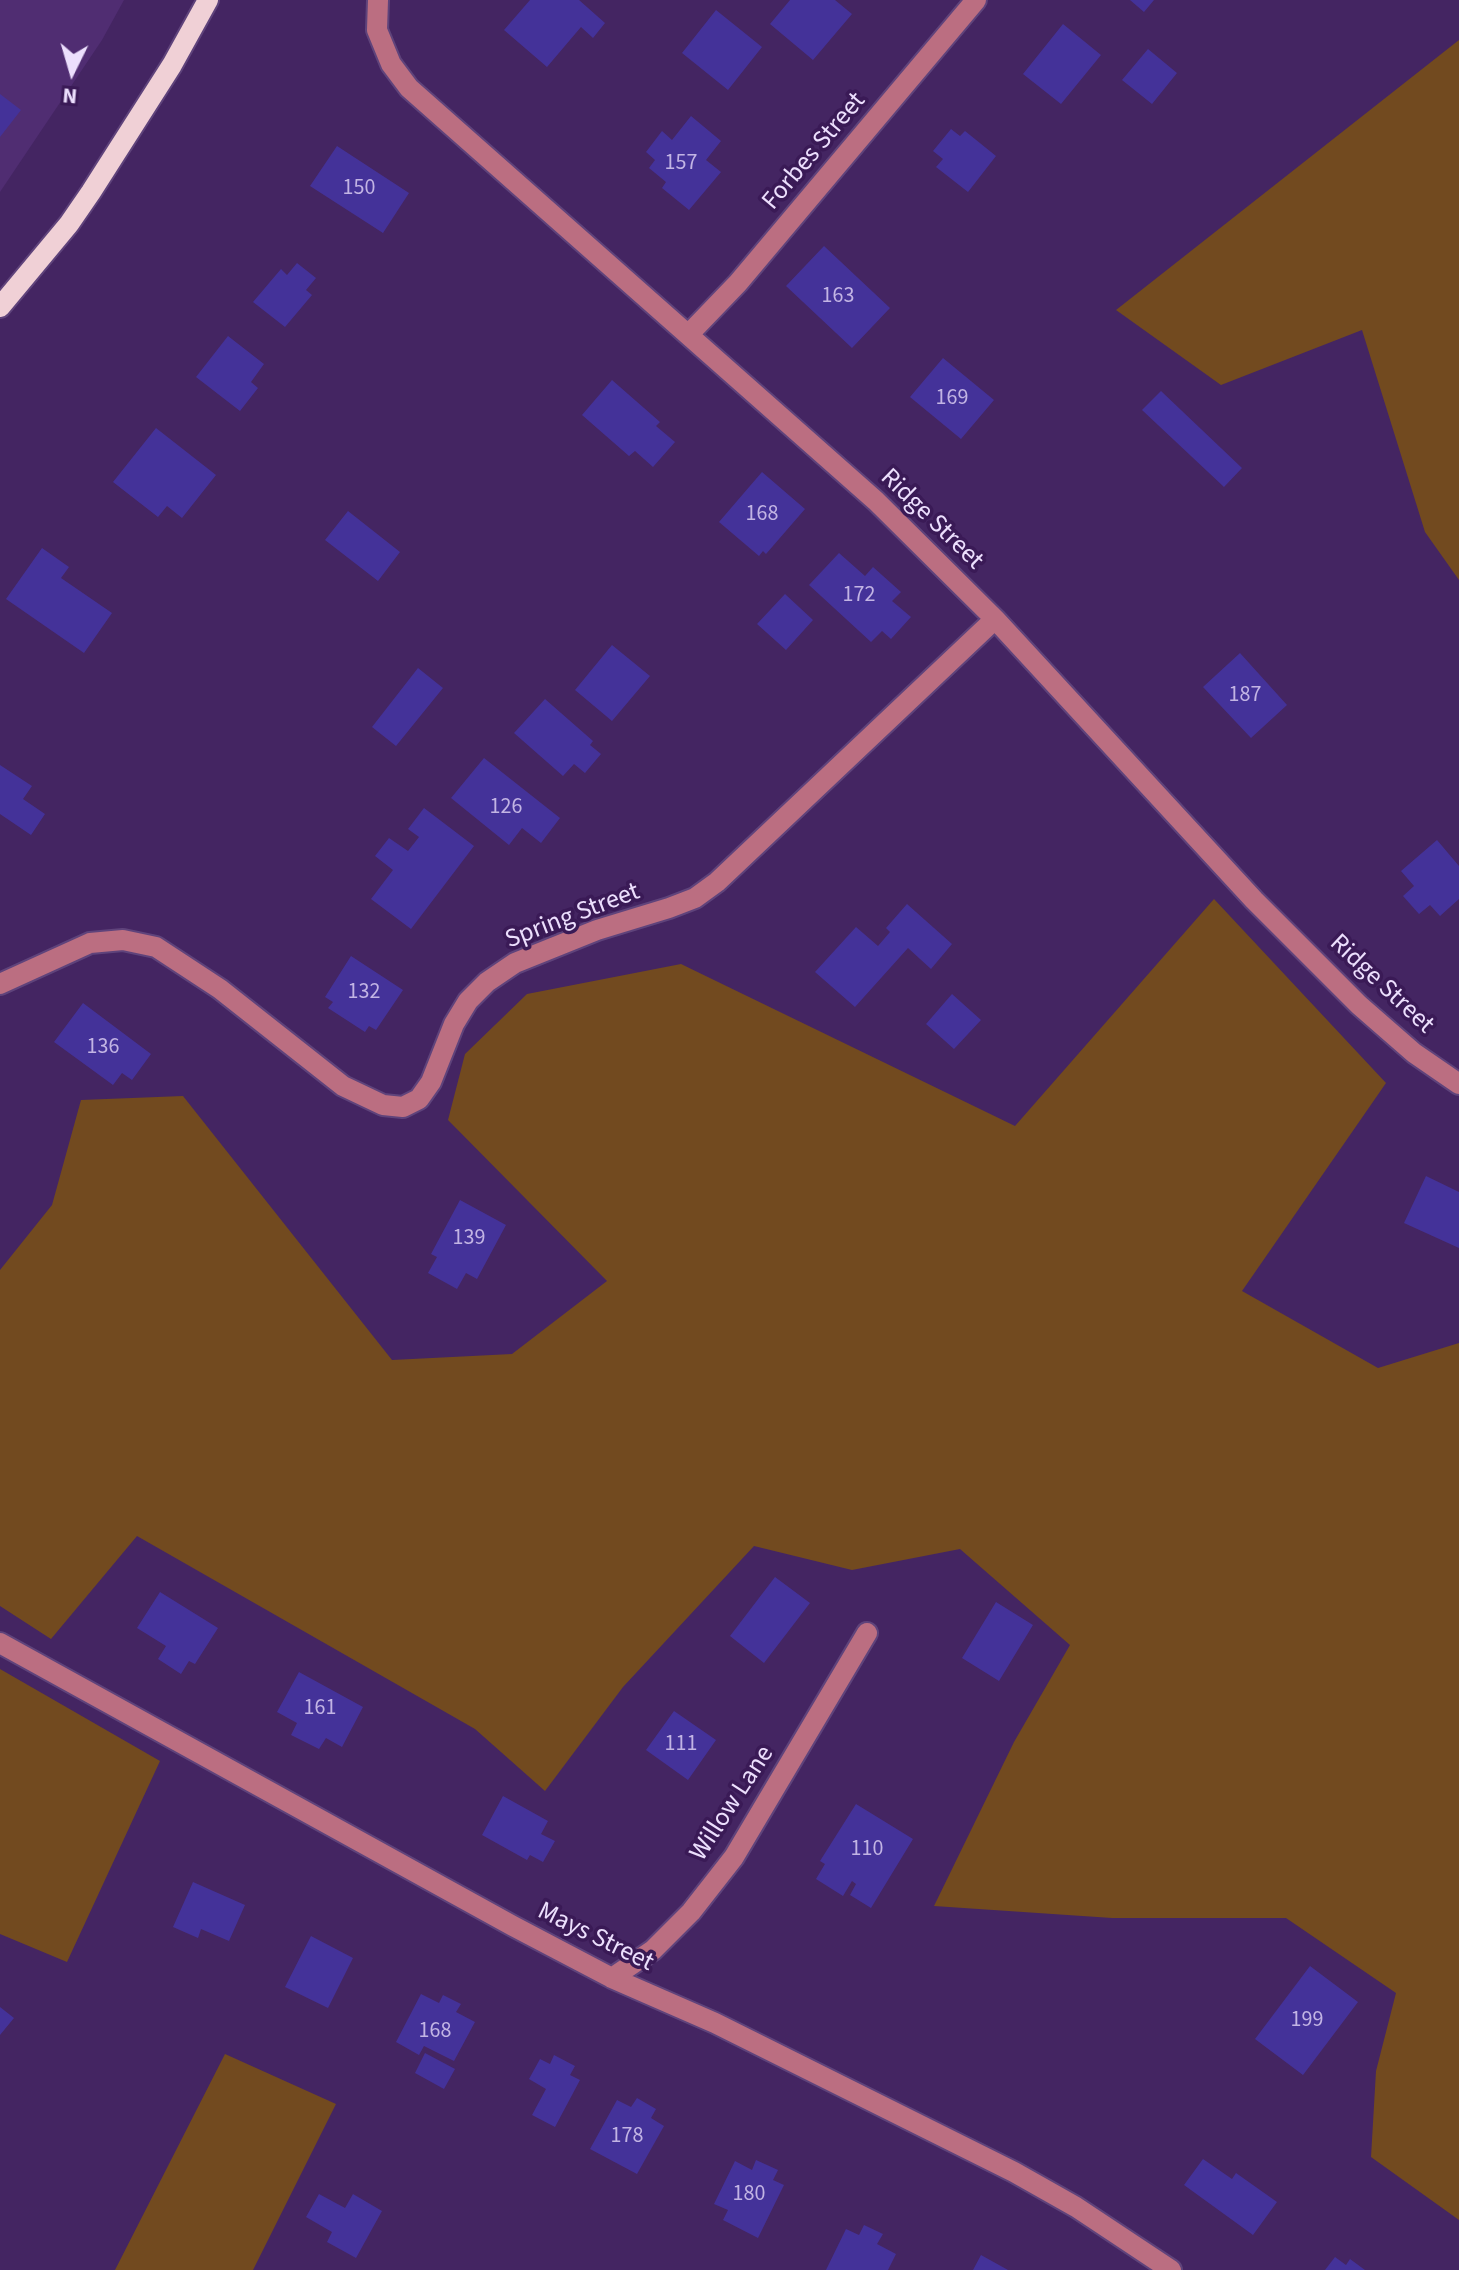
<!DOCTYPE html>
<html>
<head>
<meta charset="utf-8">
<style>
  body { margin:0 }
  #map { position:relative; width:1459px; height:2270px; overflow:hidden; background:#442562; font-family:"Source Sans 3",sans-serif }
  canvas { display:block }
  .north { position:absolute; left:32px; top:32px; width:80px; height:80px; -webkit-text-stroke:6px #3a1a56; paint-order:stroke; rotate:185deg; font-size:22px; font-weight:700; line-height:32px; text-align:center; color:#ecdffd }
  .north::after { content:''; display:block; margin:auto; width:28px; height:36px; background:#ecdffd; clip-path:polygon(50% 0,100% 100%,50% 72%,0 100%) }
</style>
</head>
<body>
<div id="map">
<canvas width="1459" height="2270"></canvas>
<div class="north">N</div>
</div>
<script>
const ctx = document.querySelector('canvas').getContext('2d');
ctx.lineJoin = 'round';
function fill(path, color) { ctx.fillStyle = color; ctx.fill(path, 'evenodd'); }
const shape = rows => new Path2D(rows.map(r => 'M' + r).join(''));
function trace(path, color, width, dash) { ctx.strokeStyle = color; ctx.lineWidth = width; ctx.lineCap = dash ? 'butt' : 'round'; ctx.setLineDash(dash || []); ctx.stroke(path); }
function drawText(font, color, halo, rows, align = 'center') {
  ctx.font = font + ' "Source Sans 3",sans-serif'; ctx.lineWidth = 7; ctx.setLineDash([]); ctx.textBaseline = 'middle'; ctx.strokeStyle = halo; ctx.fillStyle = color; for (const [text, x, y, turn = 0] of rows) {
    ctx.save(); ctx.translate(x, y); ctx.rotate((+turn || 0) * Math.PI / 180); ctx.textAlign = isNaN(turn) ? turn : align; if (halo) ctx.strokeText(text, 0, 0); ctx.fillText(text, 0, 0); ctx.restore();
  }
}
fill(shape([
  [0,0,124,0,102,40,0,192]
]), '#502d72');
fill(shape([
  [1459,40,1459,580,1425,532,1362,330,1221,385,1116,310],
  [1214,899,1386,1083,1242,1291,1378,1368,1459,1343,1459,2220,1371,2157,1376,2071,1396,1993,1286,1918,1112,1918,934,1906,1014,1742,1070,1645,960,1549,852,1570,754,1546,623,1687,545,1791,475,1729,137,1536,51,1639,0,1606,0,1270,52,1205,81,1100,183,1096,392,1360,512,1354,607,1281,448,1120,465,1054,527,994,681,964,1015,1126],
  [0,1669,160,1761,67,1962,0,1934],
  [225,2054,336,2104,253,2270,115,2270]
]), '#724a1f');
fill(shape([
  [530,0,579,0,605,23,593,38,581,27,547,67,504,30],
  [790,0,835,0,852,14,813,60,770,24],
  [1130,0,1154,0,1144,12],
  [716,10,762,47,728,90,682,53],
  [1063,24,1101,55,1061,104,1023,74],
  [1148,49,1177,73,1152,104,1122,80],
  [0,94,21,110,0,137],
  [691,116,721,141,706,160,721,172,689,210,662,188,666,182,649,168,655,160,646,152,662,131,672,140],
  [951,129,960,136,965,131,996,156,968,192,936,167,943,159,933,151],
  [337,146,409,193,383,233,310,186],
  [824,246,890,308,852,348,786,286],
  [297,263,316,278,306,290,312,295,285,327,253,302,281,269,287,275],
  [228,336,264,364,251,382,258,388,240,411,196,377],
  [943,358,994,400,961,439,910,397],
  [612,380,660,422,656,426,675,442,653,467,635,451,629,456,582,415],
  [1161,391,1242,468,1224,487,1142,410],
  [156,428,216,475,182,518,167,506,158,517,113,482],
  [762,472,805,509,766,554,763,551,759,556,719,522],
  [348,511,400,552,378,581,325,540],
  [42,548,69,567,61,578,112,613,84,653,6,599],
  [839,553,865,576,873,567,901,592,892,601,911,617,891,639,882,631,871,642,809,585],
  [785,594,813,620,786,650,757,624],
  [612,645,650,676,612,721,575,690],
  [1240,653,1287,705,1251,738,1203,687],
  [418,668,443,688,396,746,372,727],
  [545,699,593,741,590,745,601,754,585,773,574,764,563,776,514,733],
  [484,758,560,818,541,843,522,828,509,845,451,798],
  [0,765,32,786,23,799,45,814,31,835,0,814],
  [424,808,474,846,411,929,371,899,393,870,375,856,389,838,408,851,419,837,408,829],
  [1437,840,1459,866,1459,899,1440,916,1430,905,1419,914,1403,896,1414,886,1401,871],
  [907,904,952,944,931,969,908,948,855,1007,815,972,856,927,878,946,890,932,886,928],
  [351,956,403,990,376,1030,369,1026,365,1032,328,1008,333,1002,325,997],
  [952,994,981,1020,954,1049,926,1024],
  [83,1003,151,1054,132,1080,122,1073,113,1085,54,1042],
  [1426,1176,1459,1192,1459,1248,1404,1223],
  [460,1200,506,1225,477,1279,466,1273,457,1289,428,1273,437,1257,431,1254],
  [775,1577,810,1603,764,1663,730,1636],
  [160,1592,218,1628,195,1664,189,1661,181,1674,158,1659,166,1646,137,1628],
  [996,1602,1033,1625,999,1681,962,1658],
  [299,1672,363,1707,342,1747,326,1738,319,1749,291,1735,297,1723,277,1712],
  [674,1711,716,1740,688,1780,646,1750],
  [503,1796,548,1821,541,1834,555,1841,543,1862,530,1855,527,1860,482,1835],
  [856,1804,913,1839,871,1908,850,1895,856,1884,852,1881,843,1896,816,1879,825,1864,820,1861],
  [193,1882,245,1905,229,1941,201,1929,198,1938,173,1927],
  [311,1936,353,1958,328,2008,285,1987],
  [1310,1966,1358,2002,1303,2075,1255,2039],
  [421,1994,439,2003,443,1995,461,2004,456,2012,475,2022,454,2061,424,2046,419,2055,396,2042],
  [0,2007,14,2018,0,2035],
  [425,2053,455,2069,444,2089,415,2073],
  [554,2055,575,2066,570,2075,580,2080,555,2127,532,2115,546,2089,529,2079,540,2059,550,2064],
  [637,2098,656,2109,651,2118,664,2126,637,2174,590,2149,617,2100,631,2107],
  [1203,2159,1232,2179,1236,2173,1277,2202,1253,2235,1184,2185],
  [756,2160,778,2170,773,2180,784,2185,758,2238,723,2220,728,2210,714,2204,735,2161,752,2170],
  [319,2194,345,2208,353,2194,382,2211,356,2258,327,2242,332,2232,306,2217],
  [864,2225,883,2234,877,2244,896,2254,888,2270,826,2270,846,2229,859,2235],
  [981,2255,1008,2270,973,2270],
  [1335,2257,1346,2265,1350,2259,1365,2270,1325,2270]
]), '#443299');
const minor = shape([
  [378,0,377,30,391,64,409,88,876,501,995,619,1254,900,1359,1005,1414,1053,1459,1084],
  [689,334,738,283,976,0],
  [0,984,90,943,123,940,156,947,220,989,343,1086,383,1105,403,1107,419,1099,431,1082,454,1024,468,1001,487,982,515,963,597,930,669,908,695,898,717,882,995,619],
  [0,1643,513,1926,612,1978,715,2023,1014,2172,1076,2207,1171,2270],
  [612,1978,653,1950,691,1912,734,1857,867,1633]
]);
const major = shape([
  [0,307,69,224,91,192,172,65,208,0]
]);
trace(minor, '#5f437b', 24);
trace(major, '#5f437b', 24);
trace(minor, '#bb6e81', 20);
trace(major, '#f0d0d6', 20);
drawText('22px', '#c2b4e4', null, [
  ["157",681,164],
  ["150",359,189],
  ["163",838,297],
  ["169",952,399],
  ["168",762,515],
  ["172",859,596],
  ["187",1245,696],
  ["126",506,808],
  ["132",364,993],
  ["136",103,1048],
  ["139",469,1239],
  ["161",320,1709],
  ["111",681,1745],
  ["110",867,1850],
  ["199",1307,2021],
  ["168",435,2032],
  ["178",627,2137],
  ["180",749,2195]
]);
drawText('26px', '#ecdffd', '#3a1a56', [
  ["Forbes Street",815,152,-50],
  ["Ridge Street",931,520,44],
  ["Spring Street",573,917,-21],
  ["Ridge Street",1381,985,43],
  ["Willow Lane",733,1804,-57],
  ["Mays Street",595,1938,26]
]);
</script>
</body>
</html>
